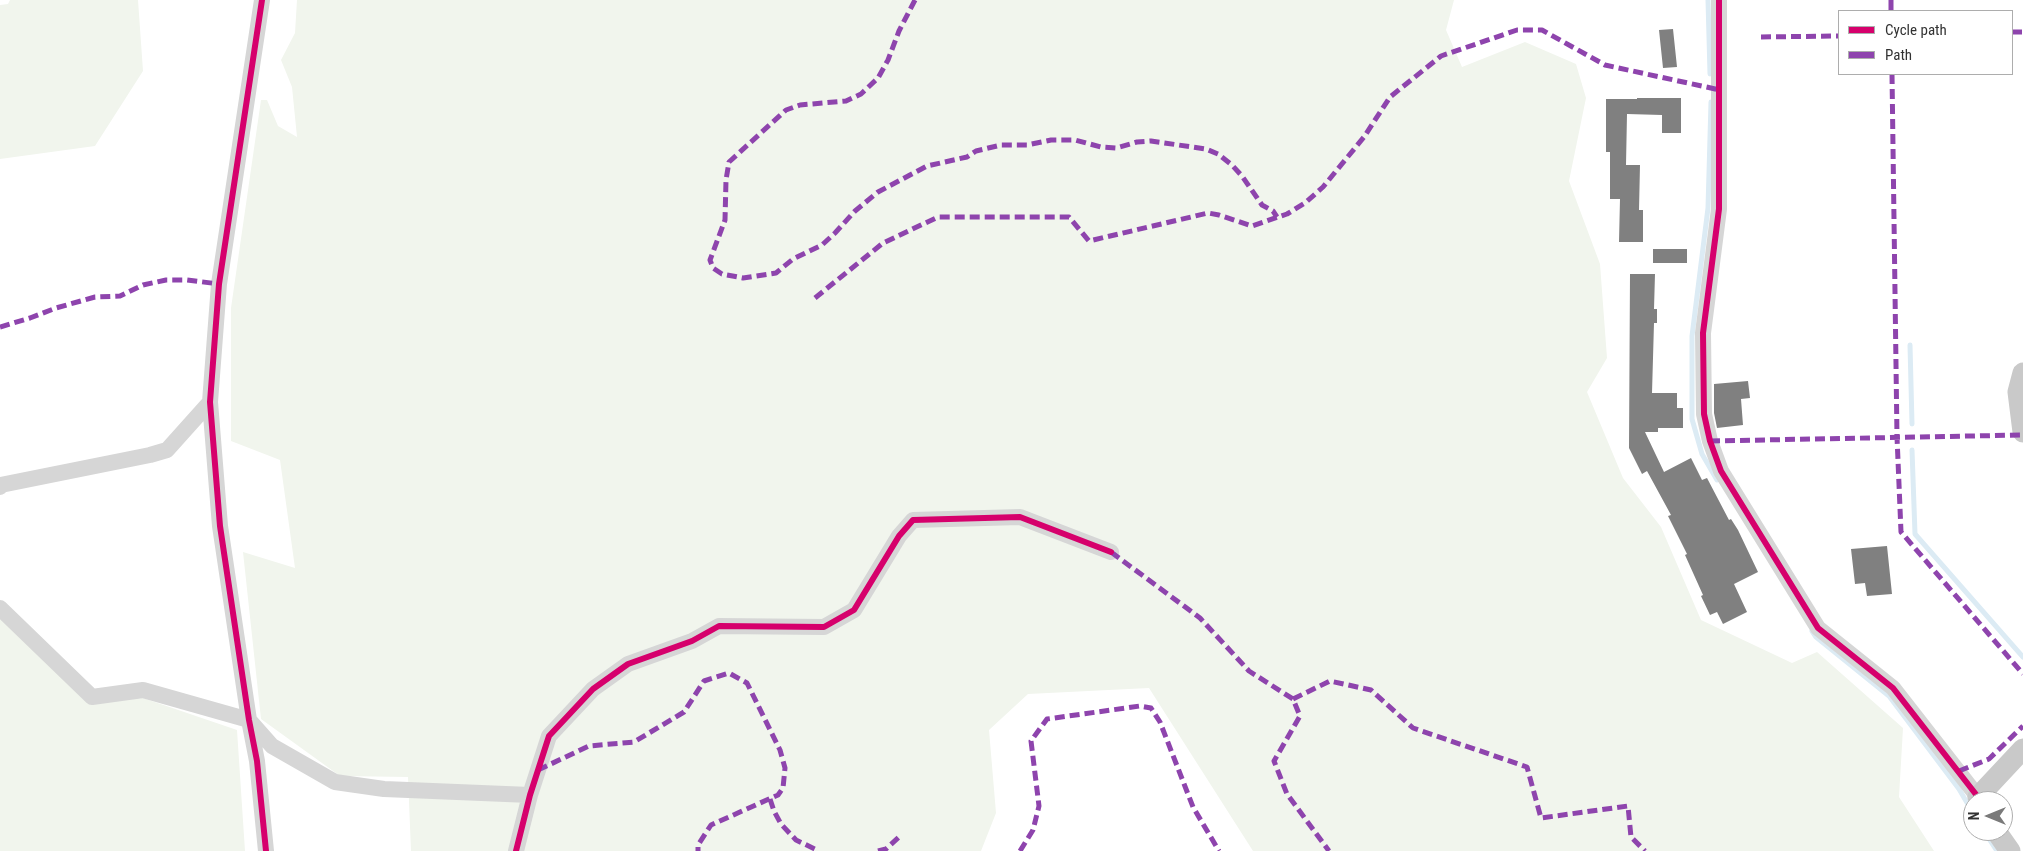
<!DOCTYPE html>
<html>
<head>
<meta charset="utf-8">
<style>
  body { margin:0 }
  #map { position:relative; width:2023px; height:851px; overflow:hidden; background:#fff; font-family:"Roboto Condensed",sans-serif }
  canvas { display:block }
  .legend { position:absolute; left:1838px; top:10px; width:175px; height:65px; box-sizing:border-box; background:#fff; border:1px solid #adadad; margin:0; padding:6px 9px; list-style:none; font-size:15px; color:#323232 }
  .legend li { display:flex; align-items:center; gap:10px; height:25px }
  .legend b { width:25px; border:1px solid #adadad }
  .north { position:absolute; left:1963px; top:791px; width:50px; height:50px; box-sizing:border-box; background:#fff; border:1px solid #adadad; border-radius:50%; rotate:270deg; font-size:14px; font-weight:700; line-height:20px; text-align:center; color:#323232 }
  .north::after { content:''; display:block; margin:auto; width:18px; height:22px; background:#7a7a7a; clip-path:polygon(50% 0,100% 100%,50% 72%,0 100%) }
</style>
</head>
<body>
<div id="map">
<canvas width="2023" height="851"></canvas>
<ul class="legend">
<li><b style="height:6px;background:#d6006c"></b>Cycle path</li>
<li><b style="height:6px;background:#8e44ad"></b>Path</li>
</ul>
<div class="north">N</div>
</div>
<script>
const ctx = document.querySelector('canvas').getContext('2d');
ctx.lineJoin = 'round';
function fill(path, color) { ctx.fillStyle = color; ctx.fill(path, 'evenodd'); }
const shape = rows => new Path2D(rows.map(r => 'M' + r).join(''));
function trace(path, color, width, dash) { ctx.strokeStyle = color; ctx.lineWidth = width; ctx.lineCap = dash ? 'butt' : 'round'; ctx.setLineDash(dash || []); ctx.stroke(path); }
fill(shape([
  [10,0,138,0,143,71,95,146,0,159,0,5,8,4],
  [297,0,1454,0,1446,30,1462,67,1525,42,1576,64,1586,98,1569,181,1600,264,1607,358,1587,392,1623,478,1661,527,1701,620,1792,663,1817,652,1903,728,1899,797,1934,851,1253,851,1149,688,1028,694,989,730,996,813,981,851,411,851,408,777,340,776,261,719,243,552,295,568,280,460,231,441,231,308,261,100,267,100,278,126,297,137,292,87,281,60,295,33],
  [0,616,89,702,143,698,237,730,245,851,0,851]
]), '#f1f5ed');
trace(shape([
  [1708,0,1710,74],
  [1711,102,1708,208,1692,336,1692,419,1702,454,1717,480],
  [1910,345,1912,424],
  [1912,450,1915,534,2023,657],
  [1812,631,1816,637,1889,696,1959,789,1973,813],
  [1984,831,1997,851]
]), '#dcebf4', 5);
fill(shape([
  [1673,29,1677,67,1663,68,1659,30],
  [1637,98,1681,98,1681,133,1662,133,1662,115,1627,114,1626,165,1640,165,1639,210,1643,210,1643,242,1619,242,1620,199,1610,199,1610,152,1606,152,1606,99,1637,99],
  [1653,249,1687,249,1687,263,1653,263],
  [1630,274,1655,274,1654,309,1657,309,1657,323,1654,323,1652,393,1677,393,1677,408,1683,408,1683,428,1658,428,1658,432,1645,432,1664,472,1691,458,1702,480,1707,478,1729,520,1731,519,1738,530,1758,572,1734,584,1747,612,1723,624,1717,612,1710,615,1701,596,1703,595,1685,555,1687,554,1668,516,1671,515,1647,471,1642,474,1629,448],
  [1748,381,1750,398,1741,399,1743,425,1717,428,1714,413,1714,384],
  [1887,546,1892,594,1867,596,1865,583,1855,584,1851,549]
]), '#808080');
trace(shape([
  [262,0,219,284,210,402,220,526,249,720,257,761,266,851],
  [1719,0,1719,209,1703,333,1704,414,1710,441,1721,471,1818,628,1893,688,1978,797],
  [0,487,1,485,150,455,167,450,210,402],
  [0,608,92,697,143,690,249,720,272,746,335,782,384,789,530,795],
  [516,851,530,795,549,736,593,689,628,664,692,641,719,626,824,627,854,610,899,536,913,520,1020,517,1111,552]
]), '#d6d6d6', 16);
trace(shape([
  [2023,373,2018,392,2023,432],
  [1980,801,1978,797,2023,749],
  [1996,831,2010,851]
]), '#c9c9c9', 21);
trace(shape([
  [915,0,899,31,888,60,878,78,861,94,846,101,800,105,786,110,729,162,726,180,725,220,710,260,713,268,722,274,743,278,776,273,793,259,822,245,835,233,855,211,878,192,927,166,967,157,976,151,1001,145,1027,145,1051,140,1075,140,1101,147,1116,148,1137,142,1151,141,1206,149,1218,154,1232,165,1242,176,1262,205,1273,211,1277,217],
  [1891,0,1891,11],
  [2012,32,2023,32],
  [1761,37,1839,36],
  [1892,74,1897,437,1901,532,2023,674],
  [815,298,883,243,938,217,1069,217,1089,241,1208,213,1219,215,1252,226,1287,214,1305,203,1323,187,1364,137,1390,97,1441,56,1517,30,1542,30,1605,65,1720,90],
  [0,327,30,318,56,308,95,297,120,296,143,285,166,280,187,280,219,284],
  [1710,441,2023,435],
  [1111,552,1200,618,1249,671,1293,699,1300,716,1274,761,1287,794,1329,851],
  [1293,699,1330,681,1371,690,1413,728,1527,767,1541,818,1628,806,1631,837,1645,851],
  [538,770,589,746,634,742,684,712,704,681,729,673,747,683,780,750,785,768,783,788,778,795,711,825,698,845,698,851],
  [1959,771,1989,759,2023,726],
  [770,799,774,811,781,824,796,840,819,851],
  [878,851,886,849,899,837],
  [1020,851,1033,830,1039,806,1031,741,1047,719,1140,706,1151,708,1160,722,1193,807,1219,851]
]), '#8e44ad', 5, [10, 5]);
trace(shape([
  [262,0,219,284,210,402,220,526,249,720,257,761,266,851],
  [1719,0,1719,209,1703,333,1704,414,1710,441,1721,471,1818,628,1893,688,1978,797],
  [516,851,530,795,549,736,593,689,628,664,692,641,719,626,824,627,854,610,899,536,913,520,1020,517,1111,552]
]), '#d6006c', 6);
</script>
</body>
</html>
